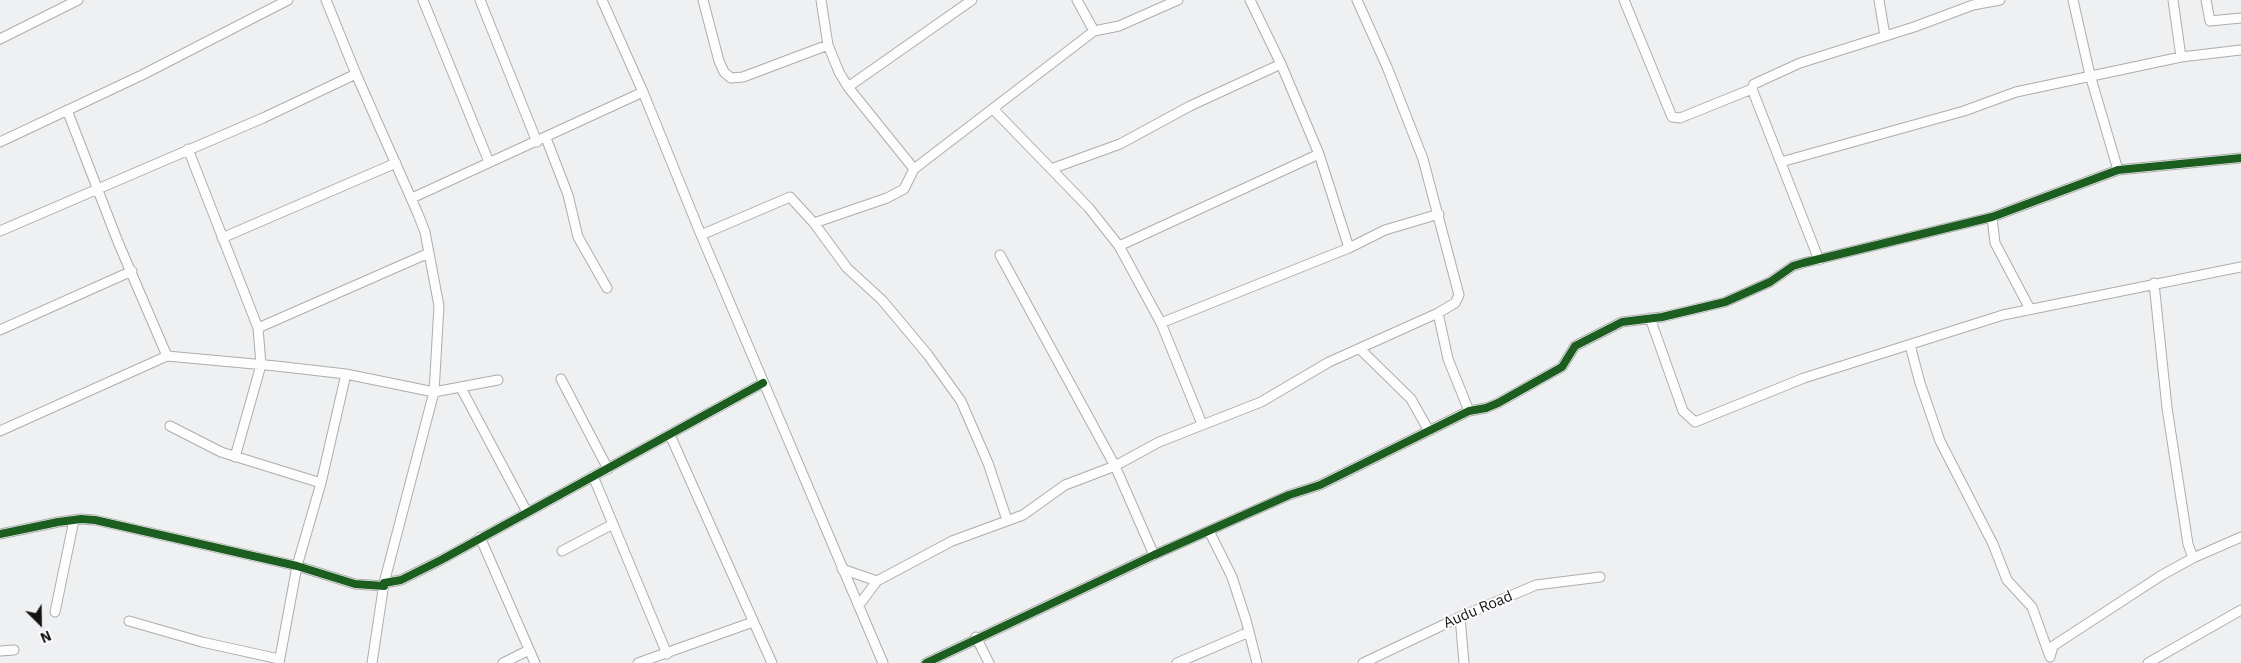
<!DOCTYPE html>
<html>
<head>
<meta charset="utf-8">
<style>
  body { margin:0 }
  #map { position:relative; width:2241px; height:663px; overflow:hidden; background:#eff0f1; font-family:"IBM Plex Sans",sans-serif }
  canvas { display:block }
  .north { position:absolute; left:15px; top:598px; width:50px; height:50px; -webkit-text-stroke:4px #fcfcff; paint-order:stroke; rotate:157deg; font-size:14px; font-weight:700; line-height:20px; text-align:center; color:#131314 }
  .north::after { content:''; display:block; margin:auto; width:18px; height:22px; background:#131314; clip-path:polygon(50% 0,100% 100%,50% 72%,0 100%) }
</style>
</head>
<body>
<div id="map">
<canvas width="2241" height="663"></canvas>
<div class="north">N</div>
</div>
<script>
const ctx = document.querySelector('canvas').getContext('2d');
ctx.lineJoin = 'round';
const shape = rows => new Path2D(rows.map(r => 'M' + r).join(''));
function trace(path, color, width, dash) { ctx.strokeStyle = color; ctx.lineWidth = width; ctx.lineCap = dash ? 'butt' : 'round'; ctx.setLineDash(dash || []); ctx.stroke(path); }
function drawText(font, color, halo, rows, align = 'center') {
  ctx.font = font + ' "IBM Plex Sans",sans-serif'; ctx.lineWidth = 4; ctx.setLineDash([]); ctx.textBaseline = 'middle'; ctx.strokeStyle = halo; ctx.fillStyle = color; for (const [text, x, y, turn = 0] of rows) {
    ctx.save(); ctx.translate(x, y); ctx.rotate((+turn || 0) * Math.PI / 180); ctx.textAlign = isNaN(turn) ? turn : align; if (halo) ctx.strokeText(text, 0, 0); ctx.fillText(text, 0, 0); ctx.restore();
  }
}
const street = shape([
  [326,0,356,74,418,214,425,232,439,306,434,392,384,583,372,663],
  [423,0,489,162],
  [480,0,537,142],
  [602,0,643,92,701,235,883,663],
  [703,0,719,61,724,72,731,78,743,77,828,45],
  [821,0,828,45,839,72,848,87,914,169],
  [1077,0,1094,31],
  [1250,0,1281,64,1319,154,1349,248],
  [1624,0,1672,117,1680,118,1752,89],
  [1879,0,1885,36],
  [2073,0,2090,75,2118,170],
  [2173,0,2181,57],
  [2206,0,2210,21,2241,18],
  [0,39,78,0],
  [848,87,972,0],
  [993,109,1089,208,1119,246,1161,323,1202,424],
  [67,110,118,242,167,356],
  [546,138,568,195,578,237,607,288],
  [0,142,142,75,288,0],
  [188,149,258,328,261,365,235,457],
  [1781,162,1964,111,2016,92,2181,57,2241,50],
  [1051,169,1120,144,1190,106,1281,64],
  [412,198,643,92],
  [1992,217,1995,243,2030,309],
  [814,223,887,198,904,189,914,169,1094,31,1119,26,1178,0],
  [0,231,263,118,356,74],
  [701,235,790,197,814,223,847,268,882,300,928,355,961,401,988,463,1007,520],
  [222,238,396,163],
  [1119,246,1319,154],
  [1819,260,1752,89,1754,84,1800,63,1914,27,1973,5,2000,0],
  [2154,283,2167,408,2188,544,2193,558],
  [1438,313,1448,359,1469,411],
  [1650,318,1683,411,1695,422,1804,378,2003,315,2241,267],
  [1161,323,1349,248,1385,230,1439,214],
  [258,328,429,253],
  [0,330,132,271],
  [1910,345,1920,383,1940,441,1993,544,2007,580,2032,607,2050,657],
  [1360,349,1411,399,1429,431],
  [561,379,608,469],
  [461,388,527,512],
  [170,426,221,452,321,483],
  [0,431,167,356,276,366,346,374,434,392,498,380],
  [670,435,772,663],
  [593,476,667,654],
  [1209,531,1232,577,1246,620,1257,663],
  [0,534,58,522,81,519,95,520,297,566,355,584,384,586,384,583,401,580,441,560,763,383],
  [480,537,535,663],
  [562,551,613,524],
  [1154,555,1115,466,1159,442,1261,402,1329,362,1438,313,1455,303,1459,295,1423,159,1387,67,1357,0],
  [842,569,877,581],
  [859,605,877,581,952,541,1023,515,1065,485,1115,466,1000,255],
  [55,612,74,520],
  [1460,617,1464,663],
  [129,621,202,642,279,659],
  [976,637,989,663],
  [0,651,14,650],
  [2050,657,2053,646,2162,575,2193,558,2241,537],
  [279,663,297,566,321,483,346,374],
  [503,663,529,650],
  [638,663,753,622],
  [926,663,1154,555,1289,495,1320,485,1469,411,1486,408,1498,403,1562,367,1575,346,1622,322,1662,317,1725,302,1770,282,1793,266,1803,263,1992,217,2118,170,2241,158],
  [1177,663,1249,632],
  [1363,663,1460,617,1536,585,1600,577],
  [2148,663,2241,610]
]);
trace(street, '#acadae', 11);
trace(street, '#fdfdfd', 9);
trace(shape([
  [0,534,58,522,81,519,95,520,297,566,355,584,384,586,384,583,401,580,441,560,763,383],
  [926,663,1154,555,1289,495,1320,485,1469,411,1486,408,1498,403,1562,367,1575,346,1622,322,1662,317,1725,302,1770,282,1793,266,1803,263,1992,217,2118,170,2241,158]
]), '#1b5e20', 8);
drawText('15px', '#131314', '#fcfcff', [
  ["Audu Road",1478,610,-23]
]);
</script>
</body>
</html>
